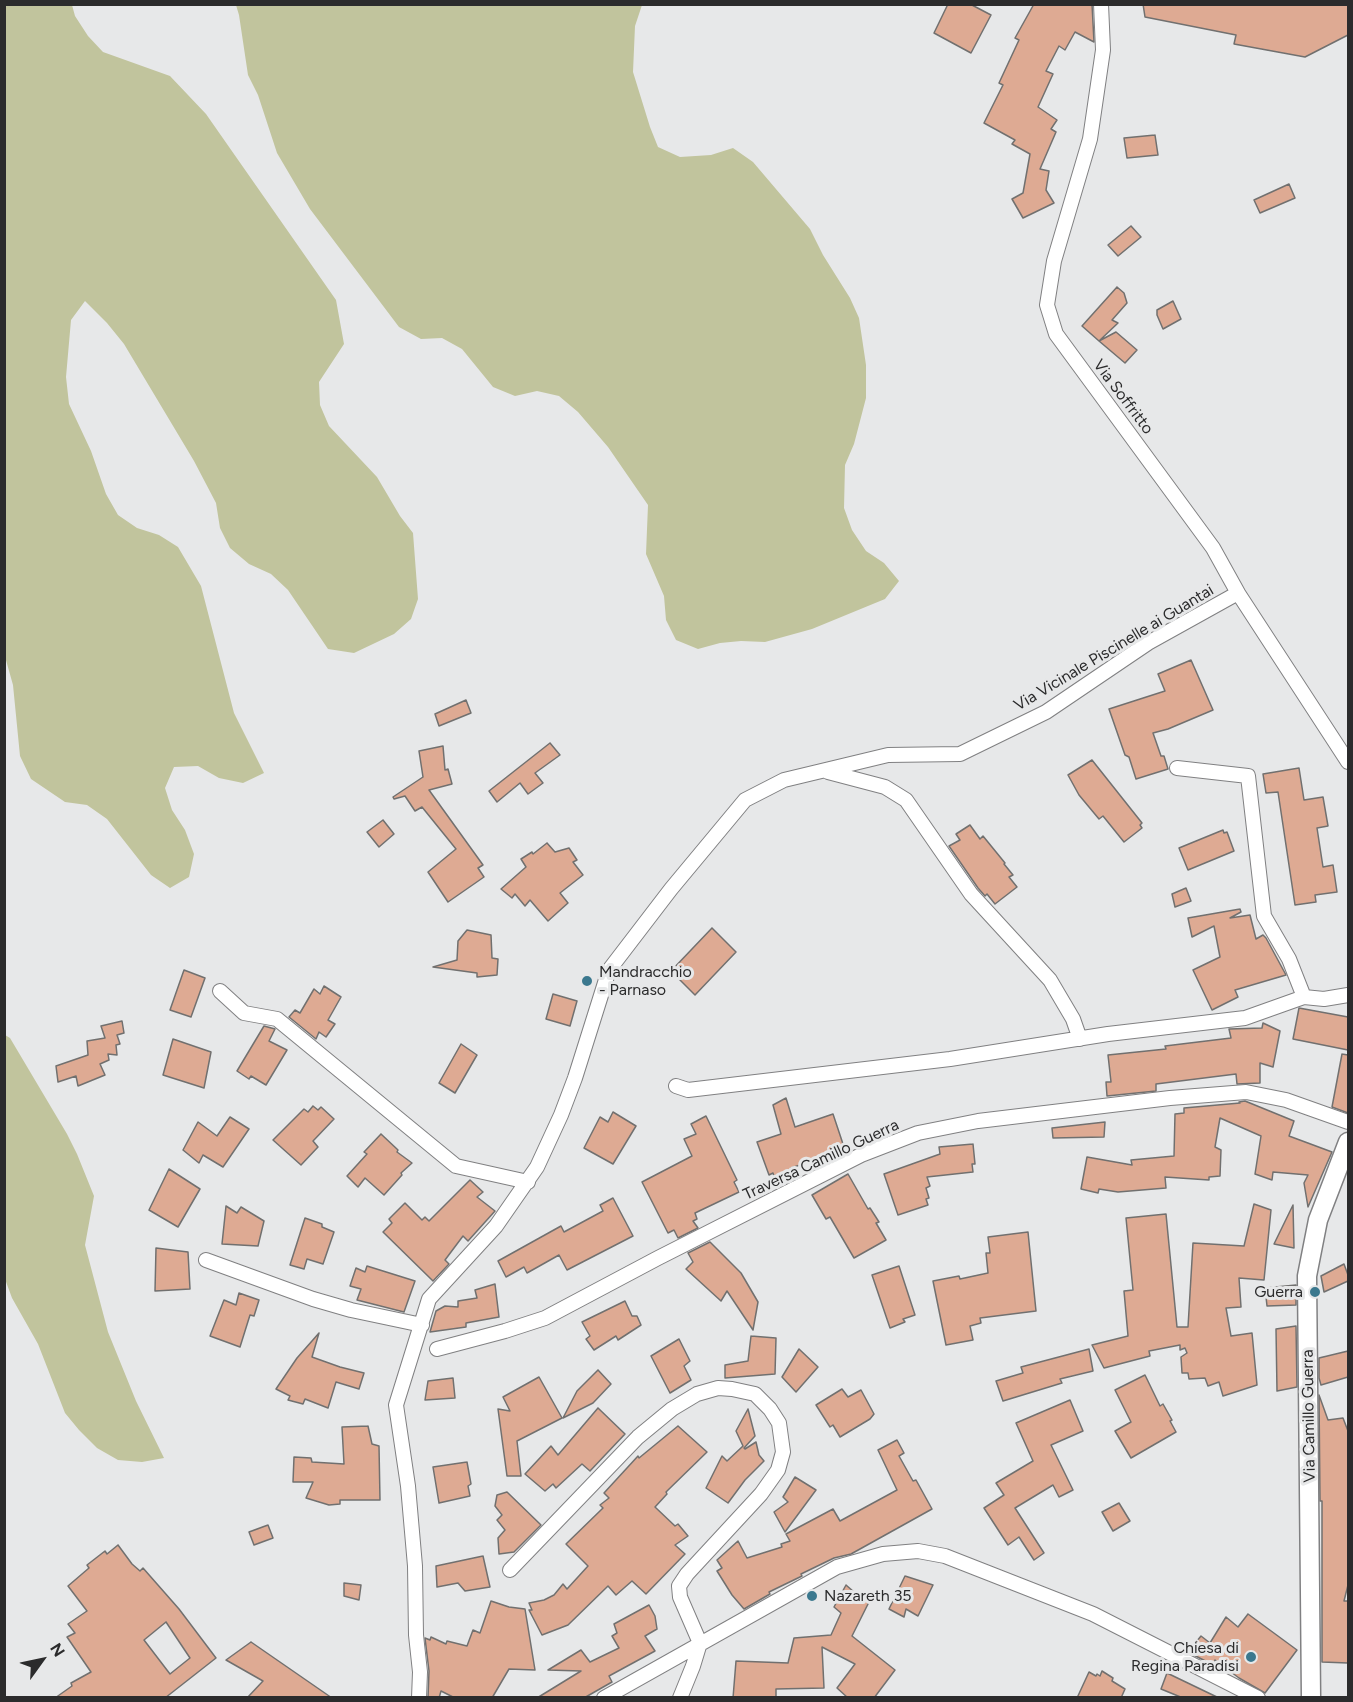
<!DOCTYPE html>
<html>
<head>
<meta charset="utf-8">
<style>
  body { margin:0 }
  #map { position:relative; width:1353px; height:1702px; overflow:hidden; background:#e7e8e9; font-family:Figtree,sans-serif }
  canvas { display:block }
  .frame { position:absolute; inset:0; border:6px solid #2b2b2c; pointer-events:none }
  .north { position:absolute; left:12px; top:1630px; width:60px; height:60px; -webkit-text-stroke:4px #e7e8e9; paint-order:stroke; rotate:57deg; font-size:16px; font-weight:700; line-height:24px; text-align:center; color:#2b2b2c }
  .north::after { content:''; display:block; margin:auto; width:21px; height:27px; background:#2b2b2c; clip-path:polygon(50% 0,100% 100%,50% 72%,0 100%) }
</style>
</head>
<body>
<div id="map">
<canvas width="1353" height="1702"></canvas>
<div class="frame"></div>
<div class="north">N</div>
</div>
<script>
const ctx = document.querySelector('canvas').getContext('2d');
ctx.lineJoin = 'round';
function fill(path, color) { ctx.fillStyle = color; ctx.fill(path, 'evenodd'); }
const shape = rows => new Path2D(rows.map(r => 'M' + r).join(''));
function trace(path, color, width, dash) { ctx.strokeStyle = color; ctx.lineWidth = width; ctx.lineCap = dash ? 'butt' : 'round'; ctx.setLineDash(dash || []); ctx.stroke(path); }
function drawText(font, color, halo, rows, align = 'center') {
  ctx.font = font + ' Figtree,sans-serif'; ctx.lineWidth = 6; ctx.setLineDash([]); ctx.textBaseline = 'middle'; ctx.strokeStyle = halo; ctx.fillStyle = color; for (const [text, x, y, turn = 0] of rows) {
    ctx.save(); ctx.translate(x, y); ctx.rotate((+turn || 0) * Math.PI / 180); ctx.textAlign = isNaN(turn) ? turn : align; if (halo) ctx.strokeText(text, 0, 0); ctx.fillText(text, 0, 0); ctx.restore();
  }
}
fill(shape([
  [4,5,72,5,75,16,88,36,103,52,170,76,206,114,336,300,344,344,319,382,320,405,329,426,377,477,400,516,413,533,418,599,411,619,394,634,354,653,328,649,288,590,271,574,249,564,230,548,220,528,216,503,194,461,124,344,107,323,85,301,71,320,66,377,69,404,91,451,106,494,118,515,137,528,159,535,178,547,201,586,234,713,264,773,243,783,219,778,198,766,174,767,165,788,172,810,185,830,194,854,189,877,170,888,151,875,107,819,87,805,65,802,31,779,20,756,13,685,4,653],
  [236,5,642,5,635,26,633,72,650,127,658,147,680,157,711,155,733,148,753,162,810,229,823,255,850,298,859,318,866,365,866,398,854,444,845,465,844,508,852,530,866,551,884,563,899,581,885,599,812,629,765,642,741,641,720,643,698,649,676,640,666,620,664,596,646,554,648,505,608,447,578,412,559,396,537,391,515,396,493,387,462,349,442,338,421,339,399,327,310,209,277,153,258,95,248,75,239,15],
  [5,1035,10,1038,67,1134,77,1154,94,1196,85,1245,108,1332,136,1401,164,1458,142,1462,118,1460,97,1448,79,1430,65,1413,38,1344,12,1298,5,1279]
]), '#c1c49d');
const building = shape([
  [948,4,970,4,991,15,971,53,934,33,948,4],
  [1034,4,1092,4,1094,42,1075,32,1065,50,1059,46,1046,71,1053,74,1038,107,1057,120,1051,129,1056,132,1040,169,1049,171,1046,190,1054,203,1023,218,1012,199,1023,193,1030,154,1012,144,1015,140,984,123,1003,85,999,83,1019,40,1015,38,1034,4],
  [1143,4,1348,4,1348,35,1305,57,1234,44,1236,35,1145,17,1143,4],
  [1155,135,1158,155,1127,158,1124,138,1155,135],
  [1289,184,1295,198,1260,213,1254,200,1289,184],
  [1131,226,1141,237,1118,256,1108,245,1131,226],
  [1117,287,1124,293,1127,303,1112,320,1118,323,1099,341,1082,326,1117,287],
  [1173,301,1181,319,1163,329,1157,315,1157,310,1173,301],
  [1116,332,1137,350,1125,363,1099,341,1116,332],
  [1191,660,1213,710,1168,729,1153,733,1161,756,1164,756,1168,769,1136,779,1129,757,1125,755,1109,709,1165,691,1158,674,1191,660],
  [466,700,471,713,439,726,435,714,466,700],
  [550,743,560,755,535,773,543,783,528,794,520,783,497,802,489,791,550,743],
  [443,746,445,770,448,769,452,784,429,790,483,865,478,868,484,877,448,902,428,872,456,849,422,807,415,811,405,796,394,799,393,797,423,777,419,751,443,746],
  [1092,760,1142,823,1140,825,1142,828,1124,842,1103,816,1099,819,1079,795,1068,775,1092,760],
  [1299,768,1304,800,1323,797,1328,826,1317,828,1323,867,1333,865,1337,892,1315,895,1316,902,1295,905,1278,792,1266,793,1263,774,1299,768],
  [383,820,394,834,379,847,367,832,383,820],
  [970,825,980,839,983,836,1005,863,1004,864,1013,875,1009,877,1017,887,995,904,987,894,985,896,978,888,949,846,960,840,956,834,970,825],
  [1223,830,1224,833,1227,832,1234,851,1188,870,1179,848,1223,830],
  [547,843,555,852,569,848,577,860,573,862,583,875,560,893,568,903,548,921,530,900,525,906,515,894,512,898,501,889,526,867,521,859,532,852,533,854,547,843],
  [1186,888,1191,901,1175,907,1172,894,1186,888],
  [1240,909,1241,912,1230,918,1250,915,1256,939,1263,935,1266,938,1286,975,1235,990,1238,997,1212,1010,1193,970,1220,957,1214,926,1192,937,1188,918,1240,909],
  [712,928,736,952,695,995,671,971,712,928],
  [467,930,491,935,492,958,498,959,497,975,477,977,477,973,433,967,457,960,458,941,467,930],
  [184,970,205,978,191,1017,170,1010,184,970],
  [324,986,341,997,328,1020,335,1024,326,1037,319,1032,316,1039,289,1017,295,1010,300,1013,314,989,320,994,324,986],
  [553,994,577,1001,570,1026,546,1019,553,994],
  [1299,1008,1348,1017,1348,1050,1293,1039,1299,1008],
  [122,1021,124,1033,117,1035,120,1044,116,1045,117,1055,108,1054,109,1060,100,1064,105,1075,78,1086,76,1076,58,1082,56,1066,88,1055,87,1041,105,1038,101,1026,122,1021],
  [1263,1023,1280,1031,1273,1067,1260,1063,1260,1083,1237,1084,1236,1074,1156,1084,1156,1091,1107,1096,1106,1082,1111,1082,1108,1055,1166,1049,1165,1046,1231,1038,1229,1029,1262,1028,1263,1023],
  [264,1026,275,1029,269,1041,287,1050,266,1085,251,1076,249,1079,237,1071,264,1026],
  [173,1039,211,1052,204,1088,163,1075,173,1039],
  [461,1044,477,1055,455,1093,439,1083,461,1044],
  [1342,1054,1348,1055,1348,1113,1332,1107,1342,1054],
  [786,1098,795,1127,833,1114,845,1150,791,1168,793,1176,776,1182,773,1173,769,1175,757,1142,781,1134,773,1105,786,1098],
  [1245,1101,1294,1121,1289,1136,1332,1152,1308,1207,1304,1183,1308,1175,1273,1172,1272,1180,1255,1174,1261,1136,1220,1118,1215,1147,1221,1150,1220,1176,1209,1177,1209,1180,1165,1177,1166,1188,1118,1192,1099,1189,1098,1193,1081,1189,1087,1157,1132,1165,1131,1160,1174,1156,1175,1114,1184,1113,1184,1108,1240,1103,1239,1102,1245,1101],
  [313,1106,318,1110,321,1107,334,1119,313,1141,318,1147,301,1165,273,1140,304,1109,308,1112,313,1106],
  [613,1112,636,1126,613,1164,584,1148,600,1117,608,1122,613,1112],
  [706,1116,737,1180,734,1182,739,1192,695,1213,697,1219,693,1221,698,1228,678,1238,674,1230,668,1233,642,1182,692,1156,684,1139,696,1134,691,1124,706,1116],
  [230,1117,249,1129,223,1167,203,1155,199,1163,183,1150,198,1122,217,1136,230,1117],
  [1105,1122,1104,1137,1053,1138,1052,1128,1105,1122],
  [381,1134,398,1150,397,1152,412,1163,401,1173,402,1175,384,1195,365,1178,358,1187,347,1176,367,1154,364,1152,381,1134],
  [973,1144,975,1164,972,1164,973,1172,927,1177,930,1186,926,1188,929,1198,926,1199,928,1205,898,1215,884,1174,940,1154,939,1147,973,1144],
  [169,1169,200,1189,178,1227,149,1210,169,1169],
  [848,1174,868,1209,870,1208,879,1222,876,1223,886,1240,854,1258,830,1217,826,1219,812,1195,848,1174],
  [470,1180,483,1192,477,1197,495,1211,468,1241,463,1236,445,1260,449,1264,433,1281,383,1232,392,1223,389,1219,405,1203,422,1220,425,1217,429,1221,470,1180],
  [613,1198,633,1236,567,1270,559,1255,527,1273,524,1267,506,1277,498,1261,561,1226,564,1232,603,1211,600,1205,613,1198],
  [1254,1204,1271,1210,1264,1280,1239,1278,1241,1307,1226,1308,1231,1336,1252,1333,1257,1385,1223,1396,1219,1382,1208,1386,1205,1378,1189,1379,1188,1373,1182,1373,1181,1357,1187,1353,1185,1348,1180,1350,1180,1345,1149,1351,1150,1356,1104,1368,1092,1345,1128,1336,1124,1291,1133,1290,1126,1218,1166,1214,1177,1327,1188,1327,1193,1243,1244,1246,1254,1204],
  [1293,1205,1294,1248,1274,1244,1293,1205],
  [226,1206,237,1213,241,1207,264,1221,258,1246,222,1244,226,1206],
  [305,1218,322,1224,322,1227,334,1232,323,1264,307,1259,304,1269,290,1265,305,1218],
  [1028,1232,1036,1311,980,1318,981,1323,970,1326,973,1340,946,1345,933,1281,959,1276,960,1279,988,1273,986,1253,990,1253,988,1237,1028,1232],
  [710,1242,741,1273,758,1302,753,1330,727,1291,721,1301,686,1269,693,1262,688,1253,710,1242],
  [156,1248,188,1252,190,1289,155,1291,156,1248],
  [1344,1264,1348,1275,1348,1281,1324,1292,1321,1276,1344,1264],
  [367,1266,415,1281,404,1312,357,1300,361,1289,350,1286,356,1268,365,1272,367,1266],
  [899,1266,915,1315,903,1319,905,1322,890,1328,872,1275,899,1266],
  [495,1284,499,1317,466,1323,466,1327,430,1332,436,1311,445,1306,458,1307,458,1301,477,1298,475,1290,495,1284],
  [1296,1285,1296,1305,1267,1306,1265,1288,1296,1285],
  [239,1293,259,1300,254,1316,250,1315,240,1347,210,1336,224,1300,236,1305,239,1293],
  [625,1301,632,1316,637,1316,641,1325,618,1340,616,1336,594,1350,586,1339,590,1336,582,1322,625,1301],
  [1296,1326,1297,1387,1277,1391,1276,1329,1296,1326],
  [319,1333,312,1357,340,1367,364,1373,359,1389,336,1382,328,1408,305,1399,303,1404,288,1400,290,1396,276,1389,297,1358,319,1333],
  [751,1336,776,1338,775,1374,725,1378,725,1365,748,1361,751,1336],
  [679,1339,690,1361,684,1366,691,1380,670,1393,651,1356,679,1339],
  [799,1349,818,1367,796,1392,782,1377,799,1349],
  [1089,1349,1093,1371,1064,1378,1060,1379,1062,1383,1003,1401,996,1381,1023,1373,1021,1367,1089,1349],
  [1348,1351,1348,1377,1321,1385,1319,1378,1319,1358,1348,1351],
  [598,1370,611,1384,593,1403,563,1418,577,1391,598,1370],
  [1145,1375,1160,1406,1163,1404,1172,1420,1170,1421,1176,1432,1131,1458,1115,1431,1131,1422,1115,1390,1145,1375],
  [539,1377,562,1418,517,1441,521,1476,507,1476,498,1409,510,1411,503,1397,539,1377],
  [453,1378,455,1398,425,1400,428,1381,453,1378],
  [842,1389,848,1397,861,1390,874,1414,870,1419,840,1437,833,1425,830,1427,816,1405,842,1389],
  [1319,1395,1328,1420,1343,1418,1348,1431,1348,1585,1344,1601,1348,1601,1348,1663,1322,1662,1322,1501,1320,1501,1319,1395],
  [1070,1400,1083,1431,1051,1445,1073,1490,1059,1497,1053,1485,1015,1508,1044,1553,1034,1560,1019,1537,1008,1545,984,1508,1004,1495,996,1483,1033,1461,1016,1423,1070,1400],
  [598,1408,625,1434,590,1471,582,1464,556,1488,553,1484,545,1491,525,1474,551,1446,558,1455,598,1408],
  [748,1409,755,1436,744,1448,745,1449,756,1442,759,1455,764,1461,745,1480,728,1503,706,1488,722,1456,727,1461,743,1446,736,1431,748,1409],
  [368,1426,372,1444,379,1446,380,1500,340,1500,340,1504,329,1505,306,1498,313,1482,293,1482,294,1457,311,1458,312,1462,344,1464,342,1427,368,1426],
  [678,1426,707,1452,666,1492,667,1494,655,1507,675,1526,678,1524,688,1536,675,1545,685,1554,646,1594,632,1581,616,1595,608,1586,568,1625,542,1635,529,1610,532,1610,529,1603,544,1600,554,1595,563,1584,567,1589,588,1566,566,1544,603,1508,600,1505,609,1498,604,1493,638,1456,639,1458,678,1426],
  [897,1440,904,1453,899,1456,913,1481,916,1480,932,1509,851,1554,834,1558,801,1574,802,1576,769,1592,770,1594,744,1609,732,1595,717,1571,722,1568,717,1560,738,1541,747,1558,782,1547,781,1544,790,1541,786,1534,833,1509,840,1521,897,1490,878,1450,897,1440],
  [467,1462,471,1484,468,1486,470,1496,439,1503,433,1467,467,1462],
  [795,1477,816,1490,785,1532,774,1512,788,1502,783,1497,795,1477],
  [507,1492,541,1525,514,1552,499,1554,498,1538,505,1530,497,1520,502,1515,495,1506,497,1495,507,1492],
  [1119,1503,1130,1521,1113,1531,1102,1512,1119,1503],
  [268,1525,273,1538,254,1545,249,1532,268,1525],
  [118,1545,132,1564,140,1571,143,1568,179,1609,216,1658,165,1698,55,1698,72,1686,71,1683,91,1672,67,1637,75,1633,68,1624,87,1611,68,1586,89,1568,87,1565,105,1551,107,1554,118,1545],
  [166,1622,190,1658,170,1674,144,1640,166,1622],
  [483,1556,490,1587,465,1591,458,1583,437,1587,436,1566,483,1556],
  [905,1576,933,1585,918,1616,906,1609,904,1617,889,1609,905,1576],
  [344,1583,361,1585,359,1600,344,1596,344,1583],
  [846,1585,854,1592,870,1600,852,1636,895,1670,874,1698,848,1698,837,1688,855,1664,822,1647,824,1688,776,1689,776,1698,733,1698,736,1661,788,1663,794,1638,831,1635,841,1613,834,1607,846,1585],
  [491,1601,509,1607,525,1609,535,1670,509,1669,492,1698,455,1698,441,1691,439,1698,428,1698,429,1671,425,1638,430,1640,431,1637,446,1644,447,1641,467,1646,473,1630,480,1633,491,1601],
  [649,1605,655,1616,657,1629,645,1636,655,1651,609,1676,612,1682,584,1698,537,1698,581,1671,548,1670,581,1650,590,1662,619,1648,612,1636,617,1633,614,1624,649,1605],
  [1248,1614,1297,1650,1265,1693,1239,1678,1215,1660,1213,1665,1188,1652,1201,1636,1210,1643,1226,1617,1238,1627,1248,1614],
  [251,1642,332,1698,247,1698,263,1681,226,1660,251,1642],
  [1102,1671,1113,1678,1112,1681,1125,1689,1121,1698,1077,1698,1089,1672,1096,1676,1097,1674,1100,1676,1102,1671],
  [1167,1673,1219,1698,1183,1698,1161,1689,1167,1673]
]);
fill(building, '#deaa93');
trace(building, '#71706f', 1.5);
const minor = shape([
  [1101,4,1103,50,1090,139,1054,261,1047,305,1056,334,1213,548,1238,593,1348,762],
  [1177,768,1248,776,1264,916,1289,959,1304,997],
  [828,772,885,787,906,800,971,894,1050,980,1073,1019,1080,1039],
  [220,991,244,1013,277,1019,456,1166,528,1182],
  [676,1086,688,1090,950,1059,1108,1034,1245,1018,1304,997,1324,999,1348,995],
  [206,1260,313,1299,351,1310,422,1325],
  [437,1349,505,1331,545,1318,658,1258,861,1155,918,1133,978,1121,1170,1098,1246,1092,1286,1100,1348,1122],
  [510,1570,638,1437,672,1409,697,1394,718,1388,732,1389,755,1394,770,1409,779,1423,783,1452,778,1470,761,1494,687,1574,679,1586,680,1597,700,1643,693,1666,680,1698],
  [419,1698,420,1672,416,1635,415,1566,408,1486,396,1405,429,1299,496,1226,537,1167,561,1115,575,1078,609,970,671,889,745,800,784,780,888,755,960,754,1046,712,1148,643,1238,593],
  [604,1698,837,1567,883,1554,918,1551,945,1556,1093,1614,1258,1698]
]);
const tertiary = shape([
  [1311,1698,1307,1276,1318,1220,1348,1142]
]);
trace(minor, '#808082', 16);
trace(tertiary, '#808082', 21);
trace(minor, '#fff', 14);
trace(tertiary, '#fff', 18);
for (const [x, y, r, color] of [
  [587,981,6,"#3b788e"],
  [1315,1292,6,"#3b788e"],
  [812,1596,6,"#3b788e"],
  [1251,1657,6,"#3b788e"]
]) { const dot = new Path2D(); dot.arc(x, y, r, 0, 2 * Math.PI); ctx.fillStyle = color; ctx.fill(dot); trace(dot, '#e7e8e9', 2); }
drawText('16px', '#2b2b2c', '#e7e8e9', [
  ["Via Soffritto",1123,397,53],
  ["Via Vicinale Piscinelle ai Guantai",1114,648,-31],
  ["Traversa Camillo Guerra",821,1160,-25],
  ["Via Camillo Guerra",1309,1416,-91]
]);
drawText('16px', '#2b2b2c', '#e7e8e9', [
  ["Mandracchio",599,972],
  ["- Parnaso",599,990],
  ["Guerra",1303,1292,"right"],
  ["Nazareth 35",824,1596],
  ["Chiesa di",1239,1648,"right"],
  ["Regina Paradisi",1239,1666,"right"]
], 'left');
</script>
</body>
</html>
